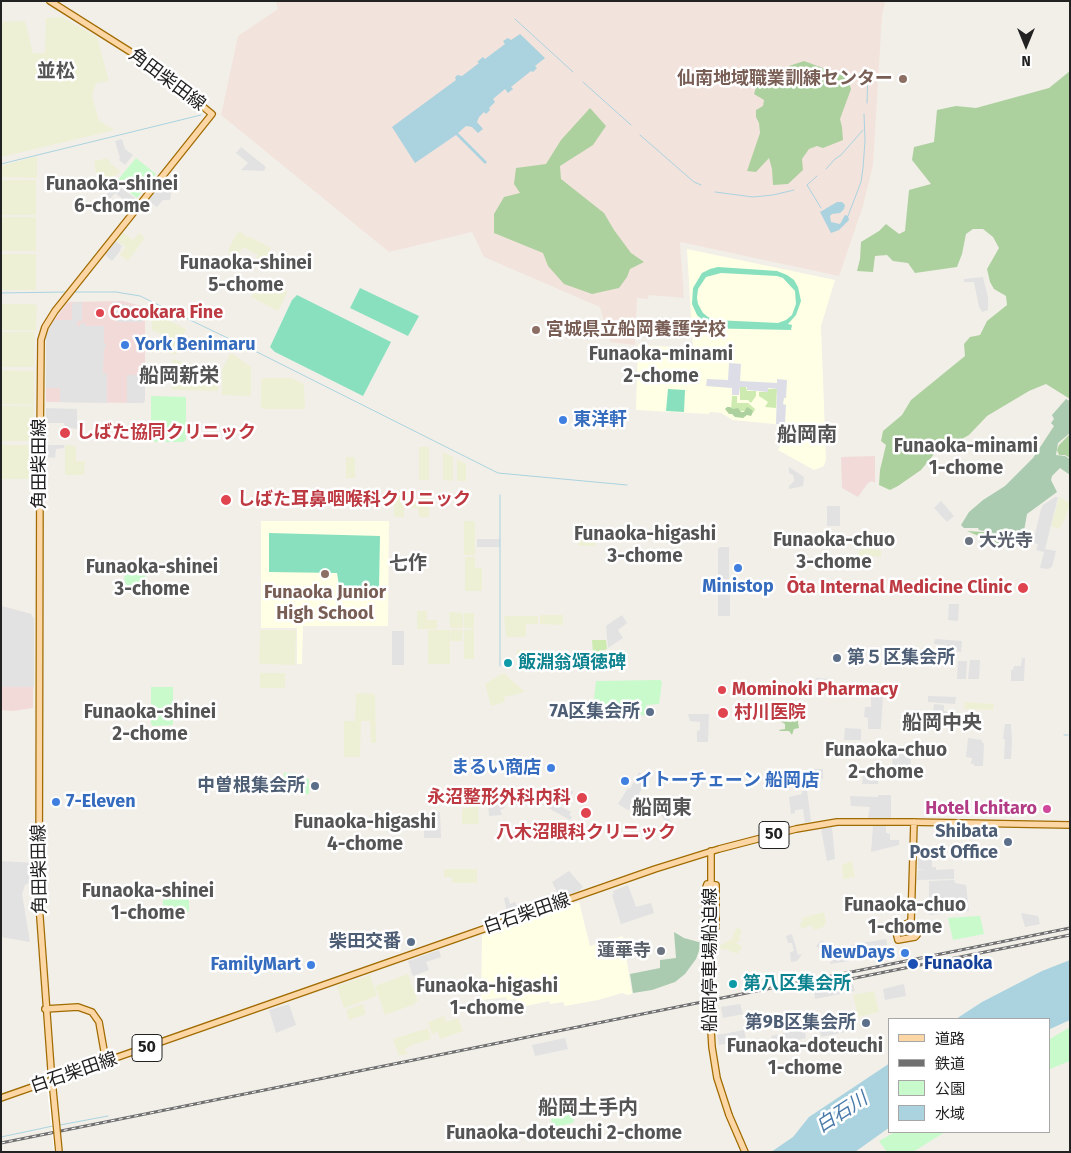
<!DOCTYPE html>
<html>
<head>
<meta charset="utf-8">
<style>
  body { margin:0 }
  #map { position:relative; width:1071px; height:1153px; overflow:hidden; background:#f2efe9; font-family:"Fira Sans","Noto Sans JP",sans-serif }
  canvas { display:block }
  .frame { position:absolute; inset:0; border:2px solid #222; pointer-events:none }
  .legend { position:absolute; left:888px; top:1018px; width:162px; height:115px; box-sizing:border-box; background:#fff; border:1px solid #a7a7a7; margin:0; padding:6px 9px; list-style:none; font-size:15px; color:#222 }
  .legend li { display:flex; align-items:center; gap:10px; height:25px }
  .legend b { width:25px; border:1px solid #a7a7a7 }
  .north { position:absolute; left:1001px; top:20px; width:50px; height:50px; -webkit-text-stroke:4px #fff; paint-order:stroke; rotate:180deg; font-size:14px; font-weight:700; line-height:20px; text-align:center; color:#222 }
  .north::after { content:''; display:block; margin:auto; width:18px; height:22px; background:#222; clip-path:polygon(50% 0,100% 100%,50% 72%,0 100%) }
</style>
</head>
<body>
<div id="map">
<canvas width="1071" height="1153"></canvas>
<div class="frame"></div>
<ul class="legend">
<li><b style="height:6px;background:#fcd6a4"></b>道路</li>
<li><b style="height:6px;background:#707070"></b>鉄道</li>
<li><b style="height:14px;background:#c8facc"></b>公園</li>
<li><b style="height:14px;background:#aad3df"></b>水域</li>
</ul>
<div class="north">N</div>
</div>
<script>
const ctx = document.querySelector('canvas').getContext('2d');
ctx.lineJoin = 'round';
function fill(path, color) { ctx.fillStyle = color; ctx.fill(path, 'evenodd'); }
const shape = rows => new Path2D(rows.map(r => 'M' + r).join(''));
function trace(path, color, width, dash) { ctx.strokeStyle = color; ctx.lineWidth = width; ctx.lineCap = dash ? 'butt' : 'round'; ctx.setLineDash(dash || []); ctx.stroke(path); }
function drawText(font, color, halo, rows, align = 'center') {
  ctx.font = font + ' "Fira Sans","Noto Sans JP",sans-serif'; ctx.lineWidth = 5; ctx.setLineDash([]); ctx.textBaseline = 'middle'; ctx.strokeStyle = halo; ctx.fillStyle = color; for (const [text, x, y, turn = 0] of rows) {
    ctx.save(); ctx.translate(x, y); ctx.rotate((+turn || 0) * Math.PI / 180); ctx.textAlign = isNaN(turn) ? turn : align; if (halo) ctx.strokeText(text, 0, 0); ctx.fillText(text, 0, 0); ctx.restore();
  }
}
fill(shape([
  [123,301,145,307,145,400,143,403,47,402,46,400,46,338,54,320,68,302],
  [875,456,875,483,872,481,868,483,858,497,842,488,841,457],
  [1,606,31,614,34,619,33,708,13,711,1,710]
]), '#f2dad9');
fill(shape([
  [687,249,835,280,821,326,826,459,824,466,814,470,778,450,783,441,784,425,733,420,721,413,711,412,708,414,636,410,638,345,693,348],
  [261,521,389,521,388,626,303,626,302,664,297,664,297,628,261,628],
  [579,902,590,946,623,936,632,994,627,995,622,993,598,1000,565,1006,563,1002,550,1004,549,1001,526,1006,525,1004,517,1005,516,999,507,1000,506,997,481,1000,482,935]
]), '#ffffe5');
fill(shape([
  [276,1,885,1,882,16,873,165,863,206,839,276,680,242,684,298,649,295,648,299,637,298,635,345,610,342,600,307,484,257,472,232,389,252,221,115,238,36,278,9]
]), '#f3e3dd');
fill(shape([
  [62,17,97,37,109,81,96,83,92,96,99,121,115,130,1,157,1,22,25,21,33,53,45,53,46,18],
  [37,156,37,178,1,177,1,166],
  [108,158,110,163,120,171,114,177,99,177,96,174,94,161],
  [1,180,36,180,36,215,1,215],
  [1,217,36,217,36,251,1,251],
  [122,232,133,240,139,233,145,238,128,261,120,255,126,247,116,240],
  [240,232,245,235,247,238,248,236,271,248,262,267,259,268,253,266,258,255,243,247,237,257,230,254,228,250,237,233],
  [1,254,36,254,36,290,1,290],
  [263,277,286,289,287,293,278,311,251,297,260,279],
  [1,304,31,304,37,305,36,331,1,330],
  [154,313,186,329,176,355,168,353,173,339,152,330,151,314],
  [1,332,35,332,34,367,1,367],
  [230,354,233,354,251,367,251,396,222,395,222,370],
  [172,359,216,370,218,372,218,391,172,390],
  [1,370,34,371,34,405,1,404],
  [264,378,292,378,304,384,305,409,264,409,261,407,261,380],
  [1,406,34,406,33,441,1,441],
  [1,445,33,445,33,479,1,479],
  [65,445,76,446,76,461,85,461,84,475,65,475],
  [419,447,429,447,429,480,419,480],
  [443,452,453,457,453,481,443,480],
  [346,457,355,457,355,478,346,478],
  [457,459,466,464,466,481,457,481],
  [394,491,404,491,404,517,394,517],
  [419,492,429,492,429,517,419,517,418,508,408,508,408,501,419,501],
  [1059,497,1070,503,1065,519,1059,529,1051,526],
  [464,521,475,521,475,555,464,555],
  [578,531,596,531,596,546,578,546],
  [862,548,881,550,881,557,870,556,869,562,858,561,859,550,862,550],
  [465,557,475,557,475,568,482,568,482,591,465,591],
  [417,611,427,611,427,620,437,620,437,629,417,629],
  [449,612,463,613,463,628,450,628],
  [464,613,474,613,474,629,464,628],
  [540,615,563,615,563,625,540,624],
  [504,616,538,616,538,624,526,624,526,637,506,637],
  [260,630,296,630,295,665,261,664,259,662],
  [428,630,450,630,451,640,451,630,463,630,462,641,450,641,450,664,428,664],
  [474,630,474,659,464,659,464,630],
  [517,650,530,650,530,665,517,665],
  [260,673,285,673,285,688,260,688],
  [500,674,505,674,525,692,504,697,505,702,491,706,485,684,500,675,504,695],
  [356,693,375,694,376,743,371,743,370,721,361,721,360,757,344,757,344,721,355,721],
  [965,702,994,704,993,710,964,709],
  [478,806,479,824,462,824,462,809],
  [852,861,855,877,843,879,842,865],
  [444,869,477,869,477,883,452,883,452,877,444,877],
  [824,912,826,923,823,927,814,930,811,925,802,929,800,923,803,921,802,918],
  [738,927,742,932,739,936,741,939,736,943,742,946,738,954,725,949,722,950,719,946,732,939,734,932],
  [408,974,418,1001,415,1002,415,1004,385,1015,375,986],
  [370,975,377,996,344,1008,337,986],
  [874,991,879,1012,858,1017,853,995],
  [363,1004,366,1014,349,1020,346,1010],
  [444,1016,446,1022,458,1018,463,1031,440,1039,438,1032,432,1034,428,1022],
  [428,1028,431,1039,409,1046,409,1047,405,1049,407,1054,399,1056,393,1039]
]), '#eef0d5');
fill(shape([
  [740,387,746,387,747,391,756,391,756,396,751,403,748,400,740,400],
  [768,389,777,389,776,408,765,407,768,402,759,396,759,392,768,392],
  [732,396,737,396,737,403,748,403,755,409,754,412,731,410],
  [592,640,606,640,607,649,593,654]
]), '#cdebb0');
fill(shape([
  [804,61,847,77,851,89,840,119,842,127,843,140,823,148,817,146,809,149,802,159,803,170,788,184,773,185,772,169,769,158,756,172,747,171,760,133,759,123,756,117,756,110,763,106,764,100,754,94,757,84,764,80,767,85,775,81,789,66],
  [1070,71,1070,399,1046,384,1029,391,987,416,969,435,955,443,940,447,921,470,898,486,890,490,879,485,880,470,886,445,881,441,883,431,902,415,911,400,965,356,964,344,970,337,980,335,987,321,1007,305,1006,296,994,289,990,282,987,269,999,248,993,237,983,229,973,229,966,234,962,254,957,267,915,273,908,263,893,261,887,255,875,256,873,272,857,271,860,259,861,242,879,231,886,224,899,234,905,231,909,190,931,184,912,160,914,147,934,142,937,110,956,106,976,108,1049,88],
  [590,108,606,126,593,145,560,166,561,179,604,213,614,230,631,253,644,262,630,269,627,277,619,288,592,294,564,284,548,266,543,253,494,233,494,214,504,197,520,193,514,184,516,168,546,164,561,140],
  [730,407,733,409,738,408,741,412,744,412,747,407,752,410,753,412,751,416,747,415,743,418,735,417,732,414,729,414,725,409,727,407],
  [1070,434,1070,458,1065,455,1059,455,1057,450,1059,445],
  [967,531,999,533,1003,535,1011,531,1021,536,1019,541,1001,546,988,546,983,538],
  [771,714,797,717,799,728,794,729,792,735,789,731,780,731,779,730,785,729,785,724,769,715]
]), '#add19e');
fill(shape([
  [1066,399,1070,401,1070,433,1058,443,1056,455,1065,456,1070,459,1070,475,1060,468,1052,476,1051,480,1057,492,1027,514,1024,531,1022,535,1011,530,1003,535,1000,532,995,533,979,530,978,528,964,528,961,525,969,512,983,500,1005,486,1033,458,1054,426,1051,423,1054,419,1052,415],
  [674,932,684,938,702,943,696,959,685,974,675,982,652,990,633,993,630,974,660,968,660,960,676,958]
]), '#aacbaf');
fill(shape([
  [136,158,156,174,137,198,116,182],
  [151,396,186,397,186,440,183,442,155,442,151,439],
  [125,563,146,563,145,589,126,589,124,586],
  [660,680,662,682,659,704,646,705,646,716,599,703,594,699,596,681],
  [151,687,173,687,173,725,153,726,151,724],
  [284,773,295,773,295,776,307,776,307,779,309,779,309,794,284,794],
  [163,889,189,891,189,911,186,913,163,913],
  [980,916,984,934,953,940,948,918],
  [1070,1027,1070,1061,1050,1069,1050,1039],
  [567,1099,569,1101,574,1121,572,1123,554,1127,552,1126,549,1103],
  [895,1132,945,1132,913,1152,887,1152,879,1141]
]), '#c8facc');
fill(shape([
  [718,267,777,271,787,275,794,280,798,287,801,301,796,315,788,324,792,325,791,330,698,328,698,320,702,320,697,315,692,304,693,288,702,273,710,269],
  [721,273,777,276,783,278,795,291,796,304,792,315,786,320,778,323,715,320,708,317,703,313,698,304,697,298,698,289,706,277],
  [360,288,419,316,408,336,350,308],
  [297,295,391,342,363,396,275,352,270,347,292,300],
  [668,389,685,390,684,412,666,411],
  [269,533,380,536,379,588,344,588,339,585,337,573,269,572]
]), '#88e0be');
fill(shape([
  [122,139,125,149,133,155,125,165,119,160,120,158,115,141],
  [241,147,266,167,264,171,241,170,248,163,236,153],
  [115,183,136,199,131,205,115,193,109,200,107,198,106,195],
  [160,185,171,193,170,200,163,200,157,207,150,202,145,208,143,206],
  [116,241,122,246,120,249,121,250,112,261,105,255],
  [983,277,988,297,988,310,982,312,979,307,974,282,964,282,964,279],
  [82,302,82,321,77,321,77,326,80,326,81,323,85,323,86,326,104,326,104,343,106,344,106,348,104,349,103,373,107,373,107,403,60,402,60,388,46,388,46,338,48,331,54,320,72,320,72,303],
  [112,302,120,302,120,304,142,308,143,322,117,322,117,318,114,317,114,309,112,308],
  [127,375,145,375,145,400,143,403,127,403],
  [46,408,77,409,77,429,65,427,64,423,46,423],
  [45,445,64,445,64,448,56,449,55,458,45,457],
  [789,467,804,477,803,486,789,489,789,486,794,481,794,478,793,475,789,473],
  [1055,497,1058,497,1045,549,1056,551,1052,567,1048,569,1040,568,1044,552,1036,550,1038,544,1033,543,1041,509,1043,505],
  [941,501,954,516,947,522,934,508],
  [827,506,840,506,840,526,827,526],
  [477,539,500,539,500,547,477,547],
  [720,547,729,547,729,581,720,582,718,579,718,549],
  [718,590,730,590,730,616,718,616],
  [949,604,959,604,958,621,948,620],
  [1,606,31,614,34,619,34,687,1,687],
  [622,615,627,623,618,630,623,638,608,648,606,626],
  [392,631,404,631,404,665,392,665],
  [935,639,962,641,961,652,944,650,944,645,934,644],
  [1022,658,1025,658,1024,681,1011,681,1011,670,1013,670,1014,666,1021,666],
  [970,660,980,660,979,679,968,679],
  [958,661,967,661,966,679,957,679],
  [816,678,828,679,828,693,815,693],
  [871,693,883,694,881,729,868,729,868,718,864,717,865,707,871,707],
  [928,696,956,697,955,704,928,702],
  [934,704,944,705,944,711,948,712,947,718,929,717,929,727,926,726,927,711,933,711],
  [688,714,709,714,708,742,697,742,697,731,700,730,700,722,690,721],
  [1005,724,1011,724,1012,742,1011,759,1004,759,1005,739,1003,739],
  [845,728,861,729,861,740,844,740],
  [968,738,982,740,982,743,984,743,983,766,974,766,974,764,971,764,972,758,966,757],
  [893,753,911,755,910,771,892,769],
  [812,769,823,769,823,779,820,779,820,788,812,788],
  [639,772,645,776,647,781,629,810,626,809,618,804,628,788,630,789],
  [863,773,878,774,878,784,862,784],
  [553,786,554,793,574,791,567,801,568,808,547,797],
  [807,790,811,821,805,823,803,809,795,810,795,813,791,814,789,797,802,794,802,791],
  [878,795,891,795,891,818,868,818,870,807,851,806,850,796,878,797],
  [546,799,571,812,569,815,572,817,570,820,543,805],
  [501,801,505,808,500,810,502,815,489,816,488,803],
  [664,801,666,801,671,824,668,825,658,811],
  [440,812,441,838,424,838,424,814],
  [873,826,886,826,886,833,890,834,890,840,899,840,899,845,871,852],
  [832,827,835,859,827,861,821,829],
  [918,858,932,858,932,867,936,867,936,870,954,869,954,879,917,880,918,870,925,870,918,869],
  [1,861,34,863,33,881,25,885,22,894,30,942,1,937],
  [569,871,583,887,579,891,560,898,552,882],
  [954,880,955,883,966,885,969,911,929,915,929,881],
  [628,885,636,907,651,903,654,913,621,924,612,895,614,894,613,891],
  [508,897,510,904,515,902,520,914,508,918,504,898],
  [1021,913,1038,916,1040,924,1025,927],
  [792,934,798,955,802,954,797,961,791,962,790,952,794,951,792,943,788,943,786,936],
  [886,939,888,948,870,957,852,960,850,945],
  [822,940,830,949,841,957,848,954,849,961,830,964,832,959,816,946],
  [439,950,441,957,426,962,429,970,413,976,408,961],
  [853,984,855,991,815,999,814,991],
  [904,984,906,996,885,1000,883,989],
  [289,1004,296,1025,276,1033,269,1010],
  [740,1004,743,1014,723,1018,721,1007],
  [852,1019,855,1030,821,1037,819,1026],
  [804,1029,806,1038,773,1046,771,1036],
  [744,1030,746,1040,719,1045,717,1035],
  [565,1038,568,1049,535,1056,532,1045]
]), '#e2e2e2');
fill(shape([
  [729,363,741,364,740,381,777,383,777,379,787,380,786,398,784,398,783,404,786,405,785,424,776,424,777,389,768,388,768,392,747,390,747,387,740,387,739,395,732,395,732,388,706,386,707,379,728,380]
]), '#dddde8');
fill(shape([
  [520,34,545,58,535,66,537,68,533,72,531,71,511,87,513,89,508,93,505,89,493,99,495,102,489,108,490,110,486,114,484,112,479,117,477,122,483,129,478,133,472,127,466,126,458,133,487,162,485,164,456,135,415,163,392,127,456,80,455,78,457,75,462,76,479,63,477,62,483,57,485,59,505,44,503,41,508,38,511,40],
  [837,202,842,202,845,205,844,209,840,213,832,214,830,216,831,222,840,224,845,215,848,216,849,220,839,230,831,233,820,212],
  [1070,960,1070,1020,1050,1029,1050,1019,956,1019,982,1002,1042,971],
  [890,1063,890,1127,855,1152,771,1152,793,1137,809,1117]
]), '#aad3df');
fill(shape([
  [56,1069,58,1102,63,1152,54,1152,45,1070]
]), '#fff');
trace(shape([
  [515,19,573,72],
  [583,82,631,125],
  [867,103,868,70],
  [640,135,694,182,701,185],
  [1,164,201,115],
  [826,169,835,159,841,155,863,130],
  [817,176,807,185,821,208],
  [715,192,753,197,773,195,794,190],
  [848,216,861,182,863,168,865,141,864,114],
  [72,292,116,292,140,296,259,353,498,473,627,485],
  [1,293,66,292],
  [500,666,500,495],
  [1064,735,1068,735],
  [60,1125,108,1116],
  [1,1137,53,1126]
]), '#aad3df', 1);
const major = shape([
  [50,1,156,68,212,114,55,311,45,327,41,340,40,443,39,904,51,1069],
  [711,918,711,851],
  [911,922,895,928,898,940,915,937,917,935,914,924,911,922,914,822],
  [705,937,706,887,707,884,716,885,716,927],
  [45,1009,78,1007,92,1012,99,1022,106,1062],
  [1,1098,655,869,719,849,796,829,837,822,909,822,1070,825],
  [729,1115,745,1152]
]);
trace(major, '#a06b00', 8);
trace(major, '#fcd6a4', 5.5);
const rail = shape([
  [830,983,1070,935],
  [1,1143,1070,928]
]);
trace(rail, '#707070', 3);
trace(rail, '#fff', 1, [4]);
const majorBridge = shape([
  [711,918,710,1012,712,1047,717,1078,729,1115],
  [51,1069,59,1152]
]);
trace(majorBridge, '#a06b00', 8, []);
trace(majorBridge, '#fcd6a4', 5.5);
for (const [x, y, r, color] of [
  [903,79,5,"#8d6e63"],
  [100,313,5,"#e0444e"],
  [536,330,5,"#8d6e63"],
  [125,345,5,"#3f7fe0"],
  [563,420,5,"#3f7fe0"],
  [65,433,6,"#e0444e"],
  [226,500,6,"#e0444e"],
  [969,541,5,"#6b7280"],
  [738,568,5,"#3f7fe0"],
  [325,574,5,"#8d6e63"],
  [1023,588,6,"#e0444e"],
  [837,658,5,"#5c6f8a"],
  [508,663,5,"#0f9aa8"],
  [722,690,5,"#e0444e"],
  [650,712,5,"#5c6f8a"],
  [723,713,6,"#e0444e"],
  [551,768,5,"#3f7fe0"],
  [625,781,5,"#3f7fe0"],
  [315,786,5,"#5c6f8a"],
  [582,798,6,"#e0444e"],
  [56,802,5,"#3f7fe0"],
  [1047,809,5,"#d1479c"],
  [586,813,6,"#e0444e"],
  [1008,842,5,"#5c6f8a"],
  [411,942,5,"#5c6f8a"],
  [661,951,5,"#6b7280"],
  [905,953,5,"#3f7fe0"],
  [913,964,6,"#1a4fb4"],
  [311,965,5,"#3f7fe0"],
  [733,984,5,"#0f9aa8"],
  [866,1023,5,"#5c6f8a"]
]) { const dot = new Path2D(); dot.arc(x, y, r, 0, 2 * Math.PI); ctx.fillStyle = color; ctx.fill(dot); trace(dot, '#fff', 2); }
for (const [x, y, w] of [
  [774,835,30],
  [147,1048,30]
]) { const box = new Path2D(); box.roundRect(x - w / 2, y - 13.5, w, 27, 4); ctx.fillStyle = '#fff'; ctx.fill(box); trace(box, '#222', 1); }
drawText('bold 16px', '#222', null, [
  ["50",774,835],
  ["50",147,1048]
]);
drawText('bold 18px', '#785e54', '#fff', [
  ["仙南地域職業訓練センター",893,79],
  ["宮城県立船岡養護学校",546,330,"left"],
  ["Funaoka Junior",325,593,"center"],
  ["High School",325,614,"center"]
], 'right');
drawText('18px', '#222', '#fff', [
  ["角田柴田線",167,80,37],
  ["角田柴田線",40,464,-90],
  ["角田柴田線",40,869,-91],
  ["白石柴田線",527,914,-19],
  ["船岡停車場船迫線",711,960,-90],
  ["白石柴田線",74,1073,-19]
]);
drawText('bold 18px', '#be3a42', '#fff', [
  ["Cocokara Fine",110,313],
  ["しばた協同クリニック",76,433],
  ["しばた耳鼻咽喉科クリニック",237,500],
  ["Ōta Internal Medicine Clinic",1012,588,"right"],
  ["Mominoki Pharmacy",732,690],
  ["村川医院",734,713],
  ["永沼整形外科内科",571,798,"right"],
  ["八木沼眼科クリニック",586,833,"center"]
], 'left');
drawText('bold 18px', '#366cbe', '#fff', [
  ["York Benimaru",135,345],
  ["東洋軒",573,420],
  ["Ministop",738,587,"center"],
  ["まるい商店",541,768,"right"],
  ["イトーチェーン 船岡店",635,781],
  ["7-Eleven",66,802],
  ["NewDays",895,953,"right"],
  ["FamilyMart",301,965,"right"]
], 'left');
drawText('bold 18px', '#5b616d', '#fff', [
  ["大光寺",979,541],
  ["蓮華寺",651,951,"right"]
], 'left');
drawText('bold 18px', '#4e5e75', '#fff', [
  ["第５区集会所",847,658,"left"],
  ["7A区集会所",640,712],
  ["中曽根集会所",305,786],
  ["Shibata",998,832],
  ["Post Office",998,853],
  ["柴田交番",401,942],
  ["第9B区集会所",856,1023]
], 'right');
drawText('bold 18px', '#0d838f', '#fff', [
  ["飯淵翁頌徳碑",518,663],
  ["第八区集会所",743,984]
], 'left');
drawText('bold 18px', '#b23c85', '#fff', [
  ["Hotel Ichitaro",1037,809]
], 'right');
drawText('bold 18px', '#164399', '#fff', [
  ["Funaoka",924,964]
], 'left');
drawText('bold 19px', '#555', '#fff', [
  ["並松",56,72],
  ["Funaoka-shinei",112,185],
  ["6-chome",112,207],
  ["Funaoka-shinei",246,264],
  ["5-chome",246,286],
  ["Funaoka-minami",661,355],
  ["2-chome",661,377],
  ["Funaoka-minami",966,447],
  ["1-chome",966,469],
  ["Funaoka-higashi",645,535],
  ["3-chome",645,557],
  ["Funaoka-chuo",834,541],
  ["3-chome",834,563],
  ["七作",408,564],
  ["Funaoka-shinei",152,568],
  ["3-chome",152,590],
  ["Funaoka-shinei",150,713],
  ["2-chome",150,735],
  ["Funaoka-chuo",886,751],
  ["2-chome",886,773],
  ["Funaoka-higashi",365,823],
  ["4-chome",365,845],
  ["Funaoka-shinei",148,892],
  ["1-chome",148,914],
  ["Funaoka-chuo",905,906],
  ["1-chome",905,928],
  ["Funaoka-higashi",487,987],
  ["1-chome",487,1009],
  ["Funaoka-doteuchi",805,1047],
  ["1-chome",805,1069],
  ["Funaoka-doteuchi 2-chome",564,1134]
]);
drawText('italic 19px', '#4a7aab', '#fff', [
  ["白石川",842,1113,-33]
]);
drawText('bold 20px', '#555', '#fff', [
  ["船岡新栄",179,376],
  ["船岡南",807,435],
  ["船岡中央",942,723],
  ["船岡東",662,808],
  ["船岡土手内",588,1108]
]);
</script>
</body>
</html>
